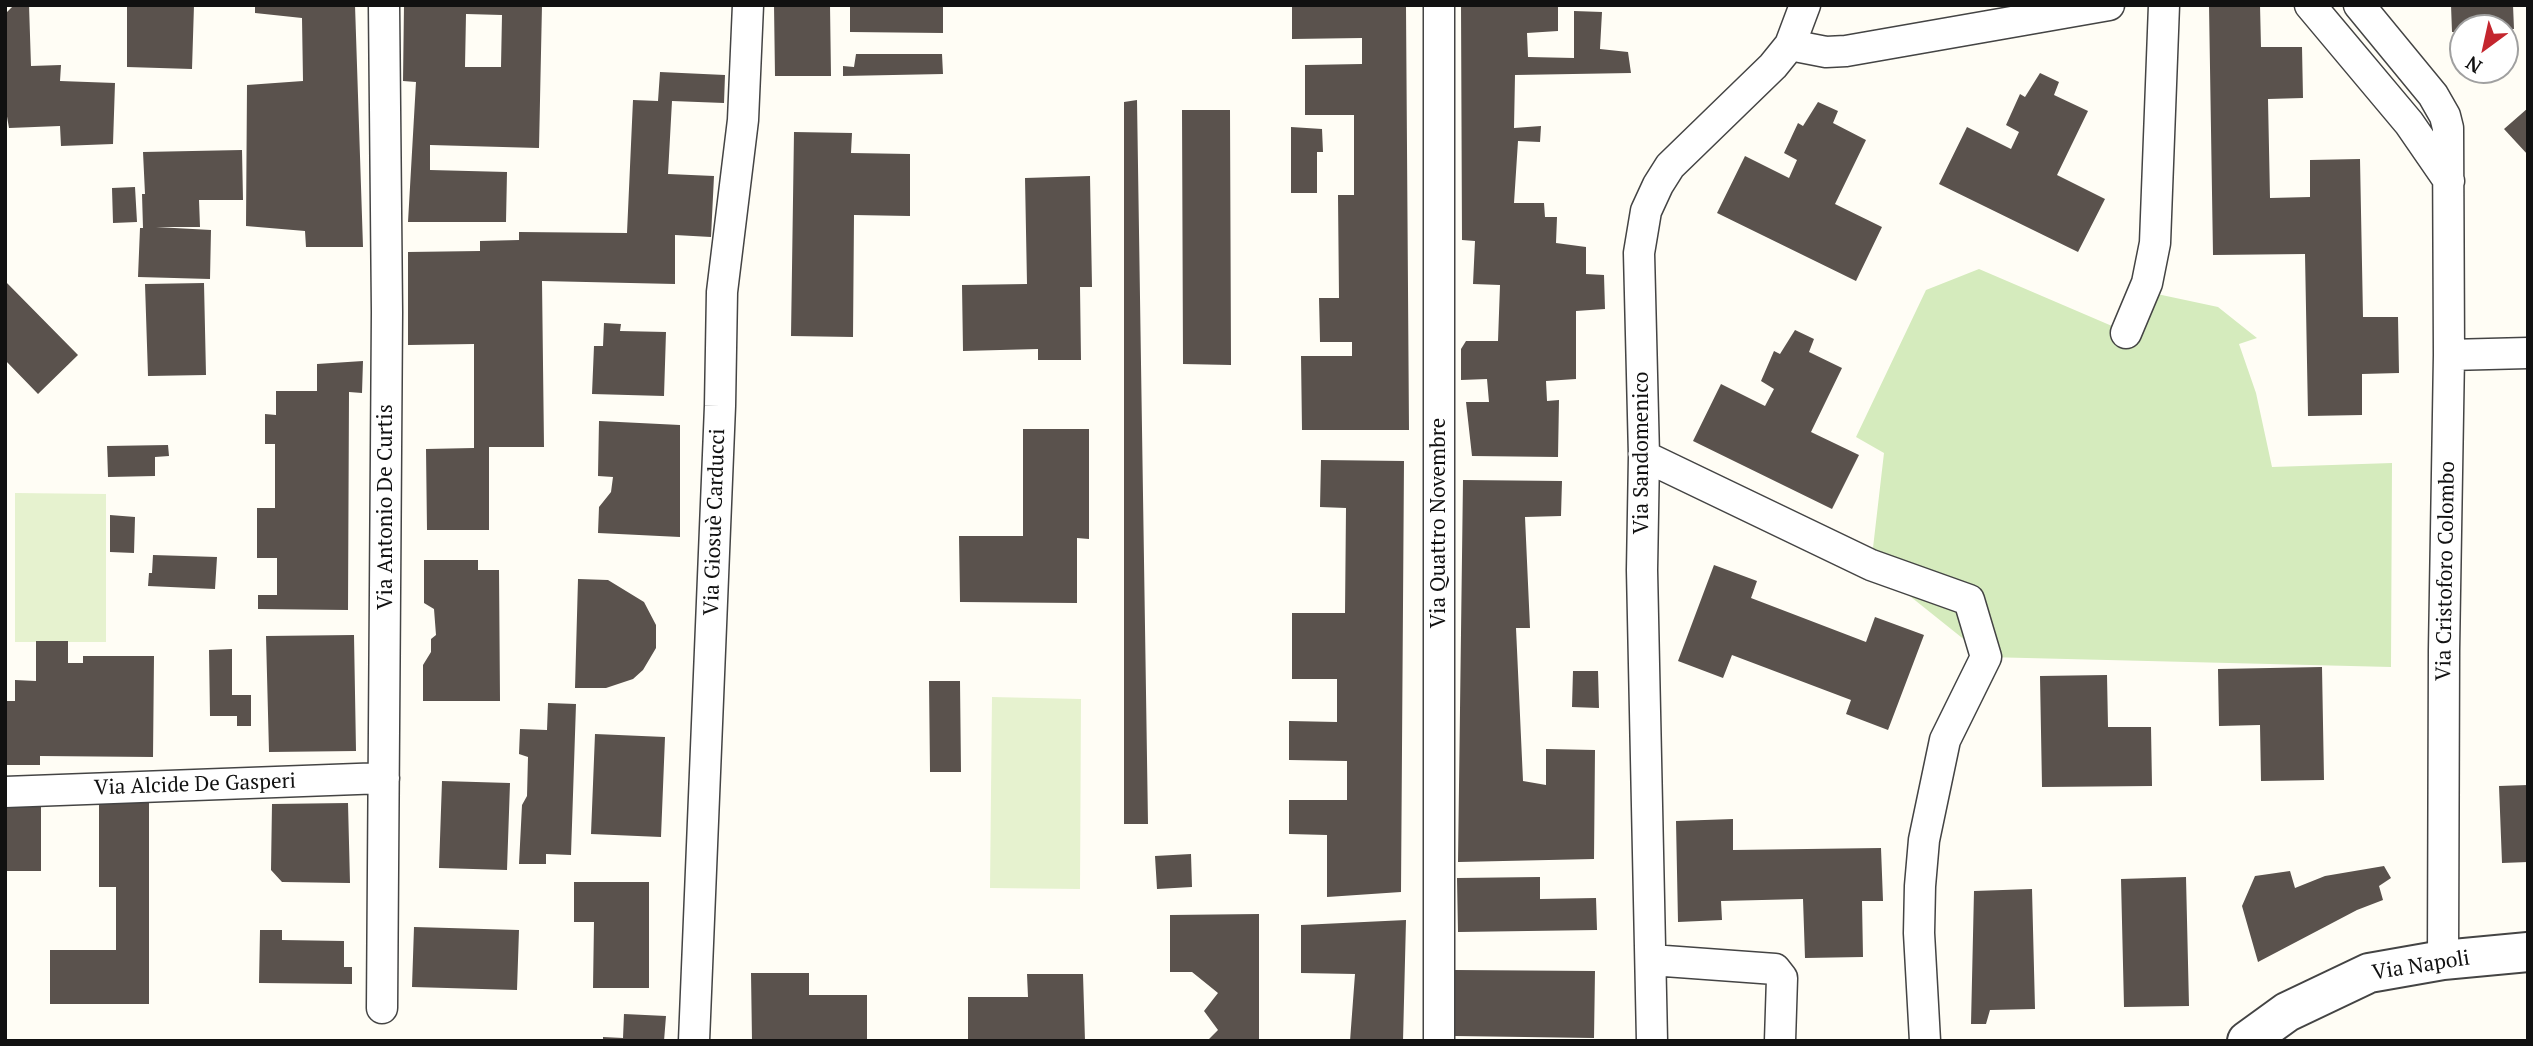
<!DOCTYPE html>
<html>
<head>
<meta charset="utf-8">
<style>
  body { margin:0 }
  #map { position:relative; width:2533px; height:1046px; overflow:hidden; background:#fffdf5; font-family:"PT Serif",serif }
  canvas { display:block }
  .frame { position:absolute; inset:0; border:7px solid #111; pointer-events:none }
  .north { position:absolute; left:2449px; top:14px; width:70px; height:70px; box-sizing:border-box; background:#fff; border:2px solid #a0a0a0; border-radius:50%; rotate:213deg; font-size:19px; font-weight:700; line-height:28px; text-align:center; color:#111 }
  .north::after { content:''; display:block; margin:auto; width:24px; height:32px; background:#c4262e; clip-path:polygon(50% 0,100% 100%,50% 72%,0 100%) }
</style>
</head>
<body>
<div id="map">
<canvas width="2533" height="1046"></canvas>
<div class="frame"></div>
<div class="north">N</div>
</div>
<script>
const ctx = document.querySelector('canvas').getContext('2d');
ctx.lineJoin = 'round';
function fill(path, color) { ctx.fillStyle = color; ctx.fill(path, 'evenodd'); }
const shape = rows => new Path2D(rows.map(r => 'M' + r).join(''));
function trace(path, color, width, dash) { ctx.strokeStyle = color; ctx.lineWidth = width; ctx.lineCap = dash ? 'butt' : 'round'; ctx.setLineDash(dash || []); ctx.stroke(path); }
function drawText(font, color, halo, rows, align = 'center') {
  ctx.font = font + ' "PT Serif",serif'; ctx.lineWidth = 7; ctx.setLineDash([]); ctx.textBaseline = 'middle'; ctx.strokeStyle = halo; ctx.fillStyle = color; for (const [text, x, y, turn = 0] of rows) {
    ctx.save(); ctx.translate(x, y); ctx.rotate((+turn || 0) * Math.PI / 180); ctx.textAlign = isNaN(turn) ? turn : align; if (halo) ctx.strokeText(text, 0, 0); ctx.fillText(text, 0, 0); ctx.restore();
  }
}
fill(shape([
  [1979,269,2126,332,2143,291,2218,307,2257,338,2239,344,2256,393,2272,467,2392,463,2391,667,1986,657,1871,565,1884,453,1856,437,1926,290]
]), '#d5ebbd');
fill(shape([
  [15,493,106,494,106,642,15,642],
  [992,697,1081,699,1080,889,990,888]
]), '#e6f2cf');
fill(shape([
  [14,5,29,5,31,66,61,65,60,81,115,83,113,144,61,146,60,126,9,128,5,105,5,14],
  [127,5,194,5,192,69,127,67],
  [255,5,355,5,363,247,306,247,305,231,246,226,247,85,303,81,302,18,255,13],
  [404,5,542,5,539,148,430,145,430,170,507,172,506,222,408,222,416,82,403,81],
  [466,14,502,15,501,67,465,67],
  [774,5,830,5,831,76,775,76],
  [850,5,943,5,943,33,850,32],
  [1292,5,1406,7,1409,430,1302,430,1301,356,1352,356,1352,342,1320,342,1319,298,1339,298,1338,195,1354,195,1354,115,1305,115,1305,65,1362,64,1362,38,1292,39],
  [1461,5,1558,5,1558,31,1527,33,1528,57,1574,58,1574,11,1602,12,1600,49,1628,52,1631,73,1515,75,1514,128,1541,126,1540,142,1518,141,1514,203,1544,203,1545,217,1557,217,1556,243,1586,247,1586,274,1604,275,1605,309,1576,311,1576,379,1546,381,1547,401,1559,400,1558,457,1472,456,1466,402,1489,402,1487,379,1461,380,1461,349,1466,341,1498,341,1500,285,1473,284,1475,241,1462,240],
  [2209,5,2260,5,2261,47,2302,47,2303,98,2268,99,2270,198,2310,197,2310,160,2360,159,2363,317,2398,317,2399,373,2362,374,2362,415,2308,416,2305,254,2213,255],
  [2451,5,2513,5,2514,29,2463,28,2463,32,2452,32],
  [856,54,942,54,943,74,843,76,843,66,854,67],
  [660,72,725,75,724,103,672,101,668,174,714,176,711,237,675,235,675,284,542,281,544,447,489,447,489,530,427,530,426,449,474,448,474,344,408,345,408,252,480,251,480,241,519,240,519,232,627,233,633,100,658,101],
  [2040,73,2059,82,2054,95,2088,111,2057,175,2105,199,2078,252,1939,184,1967,127,2011,149,2019,132,2006,125,2020,94,2025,97],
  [1137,100,1148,824,1124,824,1124,102],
  [1818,102,1838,111,1833,123,1866,140,1835,204,1882,227,1856,281,1717,213,1745,156,1789,178,1797,160,1784,153,1798,123,1803,126],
  [2528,108,2528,155,2504,129],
  [1182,110,1230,110,1231,365,1183,364],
  [1291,127,1322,129,1323,152,1317,152,1317,193,1291,193],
  [794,132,852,133,851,153,910,154,910,216,854,215,853,337,791,336],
  [242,150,243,200,199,200,200,227,156,227,211,230,210,279,138,277,140,228,143,228,142,194,145,194,143,152],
  [1090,176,1092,287,1080,287,1081,360,1038,360,1038,349,963,351,962,285,1027,284,1025,178],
  [135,187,137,222,113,223,112,188],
  [5,281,78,355,38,394,5,360],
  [204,283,206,375,148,376,145,284],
  [604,323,621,324,620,331,666,332,664,396,592,394,594,346,603,346],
  [1795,330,1814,339,1809,352,1842,368,1811,432,1859,455,1832,509,1693,441,1721,384,1765,406,1774,389,1761,381,1774,351,1780,354],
  [363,361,362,393,349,392,348,610,258,609,258,595,277,595,277,558,257,558,257,508,275,508,275,444,265,444,265,414,276,415,276,391,317,391,317,364],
  [599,421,680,425,680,537,598,533,599,507,611,492,613,477,598,476],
  [1023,429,1089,429,1089,539,1077,538,1077,603,960,602,959,536,1023,536],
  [168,445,169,456,155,457,155,476,108,477,107,446],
  [1321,460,1404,461,1401,892,1327,897,1327,835,1289,834,1289,800,1347,800,1347,761,1289,760,1289,721,1337,722,1337,679,1292,679,1292,613,1345,613,1346,508,1320,507],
  [1463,480,1562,481,1561,516,1525,517,1530,628,1516,628,1523,781,1546,785,1546,749,1595,750,1594,859,1458,862],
  [110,515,135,517,134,553,110,552],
  [153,555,217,557,215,589,148,586,149,573,152,573],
  [424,560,478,560,478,570,499,570,500,701,423,701,423,665,431,652,431,639,436,635,434,609,424,603],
  [1714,565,1757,581,1751,598,1866,642,1875,617,1924,635,1888,730,1846,714,1851,700,1732,655,1723,678,1678,661],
  [578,579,608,580,644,602,656,625,656,648,643,670,633,679,606,688,575,688],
  [354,635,356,751,269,752,266,636],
  [36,641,68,641,68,663,83,663,83,656,154,656,153,757,40,756,40,765,5,765,5,701,15,701,15,680,36,681],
  [232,649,232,695,251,695,251,726,237,726,237,716,210,716,209,650],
  [2322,667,2324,780,2261,781,2260,725,2219,726,2218,669],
  [1573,671,1598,671,1599,708,1572,707],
  [2107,675,2108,727,2151,727,2152,786,2042,787,2040,676],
  [929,681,960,681,961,772,930,772],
  [548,703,576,704,571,855,546,854,546,864,519,864,522,805,527,796,528,757,519,754,520,729,547,730],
  [595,734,665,737,661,837,591,834],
  [442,781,510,783,507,870,439,868],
  [2528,785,2528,862,2502,863,2499,786],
  [99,799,149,799,149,1004,50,1004,50,950,116,950,116,887,99,887],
  [348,803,350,883,282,882,271,870,272,804],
  [5,807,41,807,41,871,5,871],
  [1733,819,1733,850,1881,848,1883,901,1862,901,1863,957,1805,958,1803,899,1721,901,1722,920,1678,922,1676,821],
  [1191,854,1192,887,1157,889,1155,856],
  [2384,866,2391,878,2379,886,2383,900,2357,910,2258,962,2242,906,2255,876,2290,871,2295,888,2325,876],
  [1540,877,1540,899,1596,898,1597,930,1458,932,1457,878],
  [2186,877,2189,1006,2124,1007,2121,879],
  [574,882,649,882,649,988,593,988,594,922,574,922],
  [2032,889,2035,1009,1990,1010,1986,1024,1971,1024,1974,891],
  [1259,914,1259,1041,1207,1041,1218,1030,1204,1011,1218,993,1192,972,1170,972,1170,915],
  [1406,920,1403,1041,1350,1041,1355,974,1301,973,1301,925],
  [414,927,519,930,517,990,412,987],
  [260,930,282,930,282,940,344,941,344,967,352,967,352,984,259,983],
  [1455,970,1595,971,1594,1038,1455,1036],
  [751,973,809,973,809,995,867,995,867,1041,752,1041],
  [1027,974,1083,974,1085,1041,968,1041,968,997,1028,997],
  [624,1014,666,1016,664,1041,603,1041,603,1037,623,1038]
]), '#5a524d');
const minor = shape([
  [2310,5,2409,123,2449,181],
  [2359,5,2433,95,2445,116,2448,128,2449,355,2444,650,2443,960],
  [1790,45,1826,52,1846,51,2109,5],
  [2126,333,2147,283,2155,243,2164,5],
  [2449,355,2528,353],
  [1644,456,1871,565,1969,600,1986,657,1945,740,1924,840,1920,886,1919,933,1925,1041],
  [5,792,384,778],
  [1651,960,1775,969,1782,978,1780,1041],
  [382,1008,387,312,384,5],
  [694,1041,720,406,722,292,743,120,748,5],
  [1439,1041,1439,5],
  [1652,1041,1642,570,1644,456,1639,253,1646,211,1658,185,1670,166,1773,66,1790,45,1805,5]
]);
const tertiary = shape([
  [2247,1041,2287,1012,2369,973,2443,960,2528,952]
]);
trace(minor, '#444', 33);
trace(tertiary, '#444', 42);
trace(minor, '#fff', 30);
trace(tertiary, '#fff', 38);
drawText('21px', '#111', '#fff', [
  ["Via Sandomenico",1642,453,-90],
  ["Via Antonio De Curtis",386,507,-90],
  ["Via Giosuè Carducci",715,522,-88],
  ["Via Quattro Novembre",1439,523,-90],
  ["Via Cristoforo Colombo",2446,571,-89],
  ["Via Alcide De Gasperi",195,785,-2],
  ["Via Napoli",2421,966,-9]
]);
</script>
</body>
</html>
